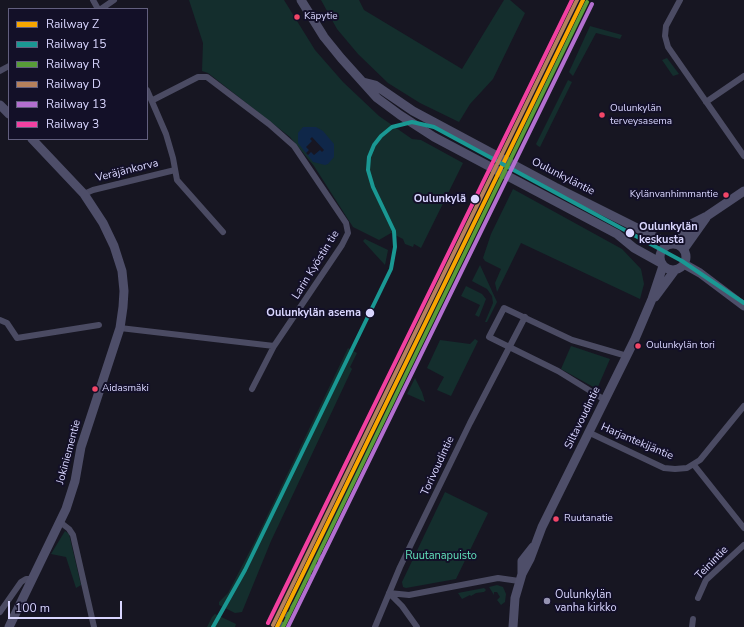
<!DOCTYPE html>
<html>
<head>
<meta charset="utf-8">
<style>
  body { margin:0 }
  #map { position:relative; width:744px; height:627px; overflow:hidden; background:#171622; font-family:"Nunito Sans",sans-serif }
  canvas { display:block }
  .legend { position:absolute; left:8px; top:8px; width:140px; height:132px; box-sizing:border-box; background:#131028; border:1px solid #625f7e; margin:0; padding:5px 7px; list-style:none; font-size:12px; color:#d9d6ff }
  .legend li { display:flex; align-items:center; gap:8px; height:20px }
  .legend b { width:20px; border:1px solid #625f7e }
  .scale { position:absolute; left:8px; top:601px; width:114px; height:18px; box-sizing:border-box; border:2px solid #d9d6ff; border-top:0; padding-left:5px; font-size:12px; line-height:14px; white-space:nowrap; color:#d9d6ff; -webkit-text-stroke:3px #131028; paint-order:stroke }
</style>
</head>
<body>
<div id="map">
<canvas width="744" height="627"></canvas>
<ul class="legend">
<li><b style="height:5px;background:#f7a600"></b>Railway Z</li>
<li><b style="height:5px;background:#1a9893"></b>Railway 15</li>
<li><b style="height:5px;background:#589c38"></b>Railway R</li>
<li><b style="height:5px;background:#b6815c"></b>Railway D</li>
<li><b style="height:5px;background:#b36fd0"></b>Railway 13</li>
<li><b style="height:5px;background:#f240a1"></b>Railway 3</li>
</ul>
<div class="scale">100 m</div>
</div>
<script>
const ctx = document.querySelector('canvas').getContext('2d');
ctx.lineJoin = 'round';
function fill(path, color) { ctx.fillStyle = color; ctx.fill(path, 'evenodd'); }
const shape = rows => new Path2D(rows.map(r => 'M' + r).join(''));
function trace(path, color, width, dash) { ctx.strokeStyle = color; ctx.lineWidth = width; ctx.lineCap = dash ? 'butt' : 'round'; ctx.setLineDash(dash || []); ctx.stroke(path); }
function drawText(font, color, halo, rows, align = 'center') {
  ctx.font = font + ' "Nunito Sans",sans-serif'; ctx.lineWidth = 4; ctx.setLineDash([]); ctx.textBaseline = 'middle'; ctx.strokeStyle = halo; ctx.fillStyle = color; for (const [text, x, y, turn = 0] of rows) {
    ctx.save(); ctx.translate(x, y); ctx.rotate((+turn || 0) * Math.PI / 180); ctx.textAlign = isNaN(turn) ? turn : align; if (halo) ctx.strokeText(text, 0, 0); ctx.fillText(text, 0, 0); ctx.restore();
  }
}
fill(shape([
  [189,0,284,0,315,50,343,82,379,116,412,139,421,140,463,163,421,248,414,244,413,247,405,244,403,239,391,233,379,240,353,227,314,166,290,137,208,73,202,71,203,43],
  [321,0,359,0,364,10,462,69,504,0,510,0,525,13,493,79,470,104,459,122,420,103,388,83,358,54,337,29],
  [590,26,622,35,620,39,596,33,573,76,569,72],
  [667,58,679,74,673,76,662,60],
  [568,80,572,82,540,147,538,146,536,144],
  [513,189,622,249,641,269,644,284,640,299,521,243,497,292,495,283,501,269,485,261,483,258,491,234],
  [365,239,388,250,385,265,363,241],
  [480,265,497,302,487,322,485,322,493,303,492,296,487,289,472,281],
  [466,286,482,294,486,299,479,317,475,315,480,305,461,296],
  [475,339,478,341,451,396,437,390,444,377,427,368,440,340,470,344],
  [571,346,610,359,597,389,561,369],
  [348,348,357,353,350,367,352,369,271,541,242,612,235,613,219,605,219,602,228,593,255,541],
  [415,378,422,392,425,402,407,394],
  [445,492,488,513,456,579,406,588,403,587,402,582],
  [65,531,69,534,81,585,76,588,66,557,51,554],
  [497,585,503,587,506,594,505,602,501,605,497,600,500,597,497,592,494,592,494,595,489,587],
  [484,588,486,590,484,592,476,593,471,596,470,595,462,599,458,593],
  [215,614,236,624,235,627,207,627,212,617]
]), '#142e2d');
fill(shape([
  [303,127,316,127,323,131,334,144,334,157,328,164,325,165,313,162,298,143,298,133]
]), '#0f2749');
fill(shape([
  [312,137,324,150,322,152,320,150,314,155,311,152,308,155,306,153,309,150,306,147,312,141,310,139]
]), '#171622');
trace(shape([
  [93,0,98,9],
  [680,0,666,26,665,36,668,47,744,156],
  [101,9,114,0],
  [0,71,9,66],
  [147,90,166,134,173,158,177,180,223,232],
  [706,102,744,76],
  [84,194,93,190,175,170],
  [0,320,7,323,17,338,99,325],
  [120,328,274,346,342,245,348,233,346,223,294,146,269,124,207,77,198,77,153,100],
  [252,389,274,346],
  [605,400,558,371,489,337,504,308,572,340,627,356],
  [590,433,664,468,675,469,687,468,700,460,744,406],
  [694,465,744,528],
  [60,522,69,529,73,535,94,627],
  [389,593,409,595,498,578,519,581],
  [389,593,402,606,417,627],
  [698,598,706,580,744,545],
  [0,612,21,582,26,579,31,579],
  [375,627,400,567,470,423,525,317],
  [692,627,693,619]
]), '#4b4b63', 6);
trace(shape([
  [301,0,324,37,341,58,377,98,400,115,434,137,617,234,634,248,661,263],
  [363,82,375,85,413,111,555,187,669,244],
  [0,105,9,114],
  '660 257a13 13 0 1 1 26 0a13 13 0 1 1-26 0Z',
  [676,244,693,223,707,216,744,191],
  [684,249,706,218],
  [684,264,700,273,744,306],
  [655,297,675,270],
  [522,574,522,561,533,547],
  [9,627,66,509,75,481,81,447,120,328,123,307,124,291,122,271,114,246,103,223,84,194,32,139],
  [513,627,515,598,522,574,530,559,542,527,635,339,652,299,663,266]
]), '#4e4e69', 9);
trace(shape([
  [280,627,329,542]
]), '#435c6b', 2.5, [6, 5]);
trace(shape([
  [277,627,583,0]
]), '#f7a600', 4);
trace(shape([
  [213,627,245,570,391,269,395,247,394,231,373,187,368,170,369,157,374,145,381,136,392,127,412,122,434,127,682,261,744,303]
]), '#1a9893', 4);
trace(shape([
  [283,627,587,2]
]), '#589c38', 4);
trace(shape([
  [273,625,577,0]
]), '#b6815c', 4);
trace(shape([
  [288,627,592,4]
]), '#b36fd0', 4);
trace(shape([
  [268,623,572,0]
]), '#f240a1', 4);
for (const [x, y, r, color] of [
  [297,17,3.5,"#f34667"],
  [602,115,3.5,"#f34667"],
  [726,195,3.5,"#f34667"],
  [475,199,5,"#d9d6ff"],
  [630,233,5,"#d9d6ff"],
  [370,313,5,"#d9d6ff"],
  [638,346,3.5,"#f34667"],
  [95,389,3.5,"#f34667"],
  [556,519,3.5,"#f34667"],
  [547,601,4,"#9593b2"]
]) { const dot = new Path2D(); dot.arc(x, y, r, 0, 2 * Math.PI); ctx.fillStyle = color; ctx.fill(dot); trace(dot, '#131028', 1.5); }
drawText('10px', '#d9d6ff', '#131028', [
  ["Käpytie",304,17],
  ["Oulunkylän",610,109],
  ["terveysasema",610,122],
  ["Kylänvanhimmantie",718,195,"right"],
  ["Oulunkylän tori",646,346],
  ["Aidasmäki",102,389],
  ["Ruutanatie",564,519]
], 'left');
drawText('11px', '#d9d6ff', '#131028', [
  ["Veräjänkorva",127,171,-14],
  ["Oulunkyläntie",563,177,27],
  ["Larin Kyöstin tie",316,265,-58],
  ["Siltavoudintie",583,418,-64],
  ["Harjantekijäntie",637,442,23],
  ["Jokiniementie",69,452,-75],
  ["Torivoudintie",438,466,-65],
  ["Teinintie",712,563,-46]
]);
drawText('bold 11px', '#d9d6ff', '#131028', [
  ["Oulunkylä",466,199],
  ["Oulunkylän",639,227,"left"],
  ["keskusta",639,240,"left"],
  ["Oulunkylän asema",361,313]
], 'right');
drawText('11px', '#61e1ba', '#131028', [
  ["Ruutanapuisto",441,556]
]);
drawText('11px', '#d9d6ff', '#131028', [
  ["Oulunkylän",555,595],
  ["vanha kirkko",555,608]
], 'left');
</script>
</body>
</html>
